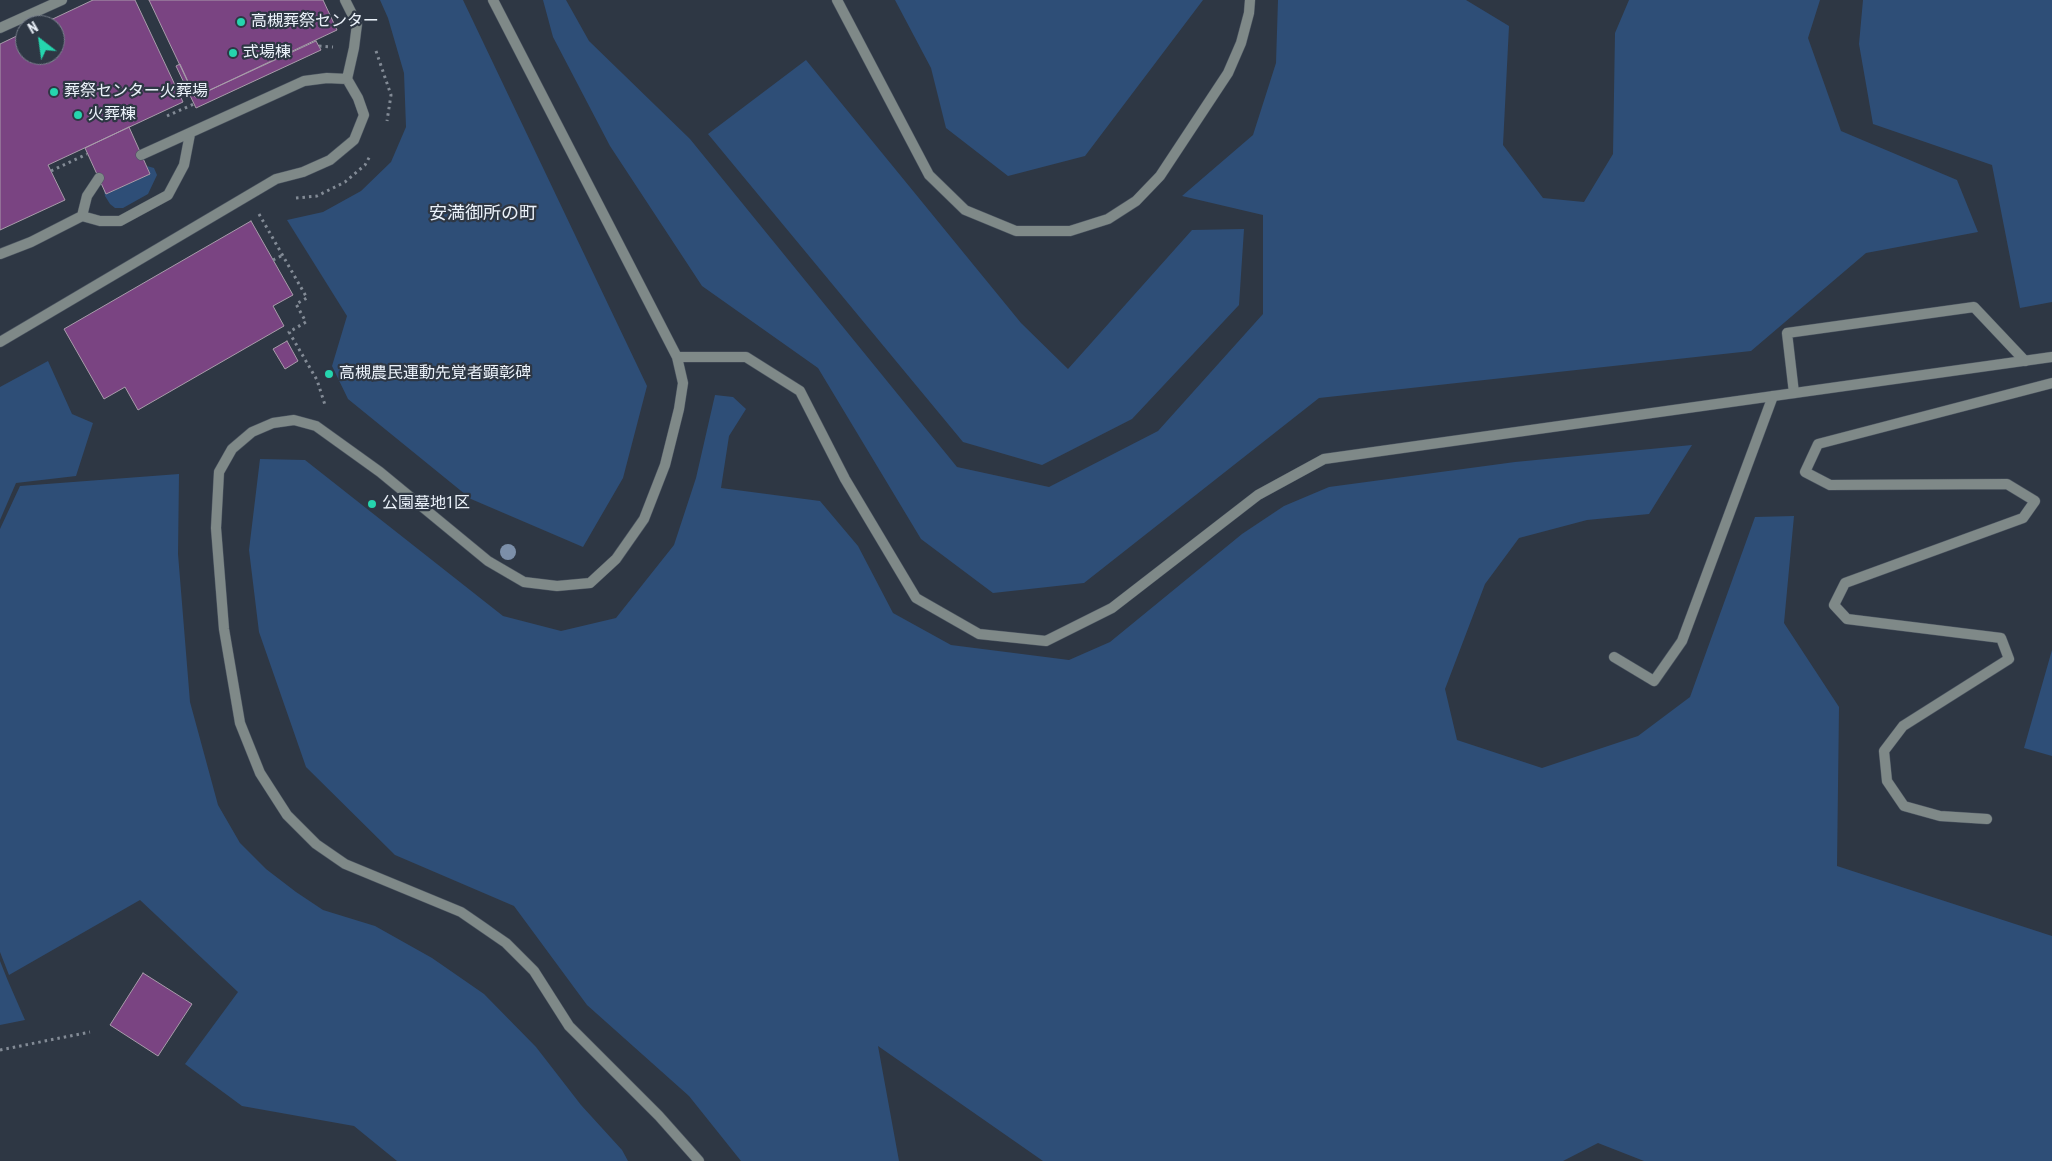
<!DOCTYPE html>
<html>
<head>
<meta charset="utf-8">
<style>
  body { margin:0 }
  #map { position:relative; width:2052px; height:1161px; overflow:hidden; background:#2e3744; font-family:"Roboto Condensed",sans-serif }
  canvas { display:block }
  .north { position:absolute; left:15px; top:15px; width:50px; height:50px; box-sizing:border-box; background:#2e3744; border:1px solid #7a828d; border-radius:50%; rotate:330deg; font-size:14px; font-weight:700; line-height:20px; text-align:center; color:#ebf2fa }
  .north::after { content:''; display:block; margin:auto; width:18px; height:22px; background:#25d5ae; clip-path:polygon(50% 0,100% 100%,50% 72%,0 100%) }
</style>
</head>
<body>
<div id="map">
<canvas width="2052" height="1161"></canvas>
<div class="north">N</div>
</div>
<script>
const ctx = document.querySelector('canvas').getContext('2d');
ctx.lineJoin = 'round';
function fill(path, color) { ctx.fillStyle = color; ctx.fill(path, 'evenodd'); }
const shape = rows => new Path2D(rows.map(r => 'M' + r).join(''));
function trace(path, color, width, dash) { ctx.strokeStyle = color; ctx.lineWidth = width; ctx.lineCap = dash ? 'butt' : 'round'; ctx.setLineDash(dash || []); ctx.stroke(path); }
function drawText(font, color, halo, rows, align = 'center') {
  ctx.font = font + ' "Roboto Condensed","Noto Sans JP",sans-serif'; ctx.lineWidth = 4.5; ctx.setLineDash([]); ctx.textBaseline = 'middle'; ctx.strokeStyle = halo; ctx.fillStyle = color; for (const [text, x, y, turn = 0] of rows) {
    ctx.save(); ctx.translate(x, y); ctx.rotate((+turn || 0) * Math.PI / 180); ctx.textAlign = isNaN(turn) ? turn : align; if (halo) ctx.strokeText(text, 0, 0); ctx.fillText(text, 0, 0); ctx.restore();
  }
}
fill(shape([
  [380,0,463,0,647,386,623,478,583,547,471,499,348,399,332,366,347,316,287,220,323,212,361,191,391,162,406,127,404,73,388,18],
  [543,0,566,0,589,41,690,139,957,467,1049,487,1158,431,1263,314,1263,215,1182,196,1253,135,1276,63,1278,0,1466,0,1509,26,1503,145,1543,198,1584,202,1613,154,1615,33,1629,0,1820,0,1808,38,1841,131,1957,180,1978,232,1866,253,1751,351,1319,398,1084,583,993,593,921,539,818,368,702,286,610,146,553,37],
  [895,0,1203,0,1085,156,1008,176,946,128,931,68],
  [1863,0,2052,0,2052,302,2020,308,1992,165,1873,124,1859,44],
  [806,60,1021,323,1068,369,1192,230,1244,229,1239,305,1132,419,1042,465,963,442,708,134],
  [147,166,154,168,157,175,148,194,123,208,115,208,110,204,105,196,104,190,106,194,150,174],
  [48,361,72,414,93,423,76,476,16,483,0,520,0,387],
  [715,395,733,397,746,409,729,436,721,488,820,501,858,546,893,613,951,645,1069,660,1110,642,1242,534,1284,506,1329,487,1515,462,1692,445,1649,514,1587,520,1519,538,1485,584,1445,689,1457,740,1542,768,1638,736,1690,697,1755,517,1794,516,1784,623,1839,707,1837,866,2052,936,2052,1161,1644,1161,1598,1143,1563,1161,1043,1161,878,1046,899,1161,741,1161,689,1096,587,1005,514,906,395,855,306,767,259,632,249,550,260,459,305,460,503,616,561,631,616,618,674,545,696,478],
  [179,474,178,554,190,702,218,805,240,843,266,869,296,892,323,910,375,926,432,958,484,994,536,1047,581,1105,622,1150,628,1161,397,1161,354,1126,242,1106,185,1064,238,992,140,900,9,975,0,952,0,529,20,486],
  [2052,650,2052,756,2024,748],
  [0,961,8,981,25,1020,0,1025]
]), '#2e4e77');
const building = shape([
  [93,0,135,0,183,102,48,165,65,200,0,230,0,44,25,32,25,55,55,55,55,25,40,25,93,0],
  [149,0,323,0,337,30,195,97,149,0],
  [316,41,321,50,196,108,176,66,180,64,195,97,316,41],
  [129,127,150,174,106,194,85,148,129,127],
  [251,221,293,295,273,306,284,326,138,410,125,387,104,399,64,329,251,221],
  [287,341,298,361,285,369,273,349,287,341],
  [143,973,192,1004,158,1056,110,1025,143,973]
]);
fill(building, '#7a4482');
trace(building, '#a99cab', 1);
const lane = shape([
  [345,0,357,24,354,48,347,79],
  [0,28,62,0],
  [82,216,100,221,120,221,168,195,184,165,190,134],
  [0,254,31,242,82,216,87,196,99,178],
  [0,342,276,179,303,172,330,160,354,140,364,115,358,98,347,79,327,78,304,81,141,155],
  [1794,393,1787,333,1974,307,2025,361],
  [1614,657,1654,681,1682,641,1773,396],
  [1987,819,1940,816,1904,806,1887,781,1884,751,1903,726,2009,659,2001,638,1847,619,1834,605,1845,583,2023,518,2035,501,2007,484,1830,485,1805,472,1818,444,2052,383]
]);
const street = shape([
  [493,0,677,357,683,383,679,409,665,465,644,519,616,559,590,583,557,586,524,582,488,561,380,472,316,426,294,420,273,423,252,432,232,449,219,472,216,528,224,629,240,723,260,773,287,815,316,844,345,864,461,912,506,943,534,971,569,1026,659,1116,699,1161],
  [837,0,929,175,965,210,1016,231,1070,231,1108,219,1136,201,1160,176,1228,73,1241,43,1249,13,1250,0],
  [677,357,746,357,800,391,845,479,916,598,979,634,1046,641,1112,608,1258,495,1324,459,2052,357]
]);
trace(lane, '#4c5561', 11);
trace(street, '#4c5561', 11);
trace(shape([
  [319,46,333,47],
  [376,51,391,95,387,121],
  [167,116,194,104],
  [51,171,87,154],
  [296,198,317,196,345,182,365,165,370,156],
  [259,214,307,298,296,304,306,322,289,332,317,380,325,405],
  [273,260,283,255],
  [0,1050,90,1032]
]), '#838b96', 3, [2.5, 4]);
trace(lane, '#7f8988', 10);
trace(street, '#7f8988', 10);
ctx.fillStyle = '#7c8fa9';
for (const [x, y] of [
  [508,552]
]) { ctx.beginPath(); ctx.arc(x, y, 8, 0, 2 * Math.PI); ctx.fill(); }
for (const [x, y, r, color] of [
  [241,22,5,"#25d5ae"],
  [233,53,5,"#25d5ae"],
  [54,92,5,"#25d5ae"],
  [78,115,5,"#25d5ae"],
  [329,374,5,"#25d5ae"],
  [372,504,5,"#25d5ae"]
]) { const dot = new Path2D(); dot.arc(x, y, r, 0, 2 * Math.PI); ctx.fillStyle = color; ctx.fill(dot); trace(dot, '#2e3744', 2); }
drawText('16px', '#ebf2fa', '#2e3744', [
  ["高槻葬祭センター",251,22],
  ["式場棟",243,53],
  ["葬祭センター火葬場",64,92],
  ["火葬棟",88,115],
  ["高槻農民運動先覚者顕彰碑",339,374],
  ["公園墓地1区",382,504]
], 'left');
drawText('18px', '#ebf2fa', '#2e3744', [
  ["安満御所の町",483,214]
]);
</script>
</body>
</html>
